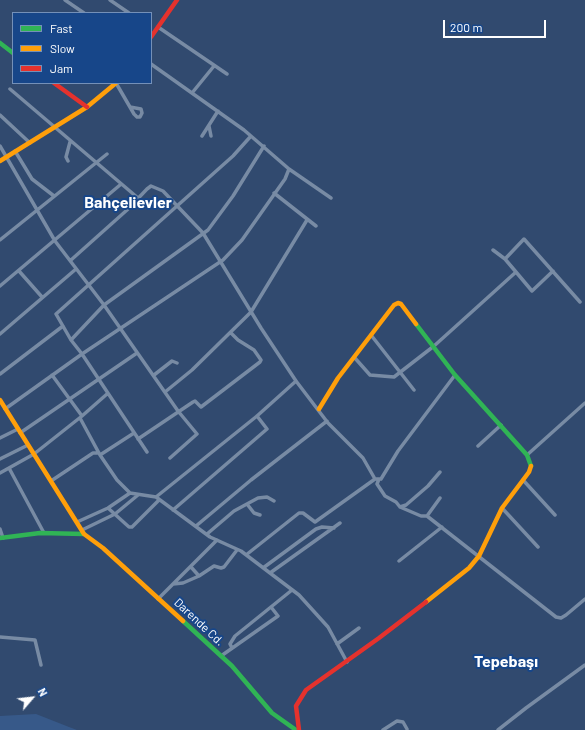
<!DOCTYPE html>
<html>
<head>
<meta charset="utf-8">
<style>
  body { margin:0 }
  #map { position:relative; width:585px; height:730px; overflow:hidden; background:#314a6f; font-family:Barlow,sans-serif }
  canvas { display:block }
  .legend { position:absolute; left:12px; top:12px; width:140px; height:72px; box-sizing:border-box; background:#174689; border:1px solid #7490b8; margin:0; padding:5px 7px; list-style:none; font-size:12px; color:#fff }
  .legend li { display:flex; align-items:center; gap:8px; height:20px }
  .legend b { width:20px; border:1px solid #7490b8 }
  .north { position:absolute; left:12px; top:678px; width:40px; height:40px; -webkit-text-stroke:3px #174689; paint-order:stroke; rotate:62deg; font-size:11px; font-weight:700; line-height:16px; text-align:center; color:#fff }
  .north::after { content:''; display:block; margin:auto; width:14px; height:18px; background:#fff; clip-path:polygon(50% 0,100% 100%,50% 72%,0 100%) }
  .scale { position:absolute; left:443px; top:20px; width:103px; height:18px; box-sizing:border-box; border:2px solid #fff; border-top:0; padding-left:5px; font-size:12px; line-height:14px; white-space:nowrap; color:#fff; -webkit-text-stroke:3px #174689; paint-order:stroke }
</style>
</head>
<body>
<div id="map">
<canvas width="585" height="730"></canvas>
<ul class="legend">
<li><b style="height:5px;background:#30b455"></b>Fast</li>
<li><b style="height:5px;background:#ff9f0a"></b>Slow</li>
<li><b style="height:5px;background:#e5322d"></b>Jam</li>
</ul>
<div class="north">N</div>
<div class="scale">200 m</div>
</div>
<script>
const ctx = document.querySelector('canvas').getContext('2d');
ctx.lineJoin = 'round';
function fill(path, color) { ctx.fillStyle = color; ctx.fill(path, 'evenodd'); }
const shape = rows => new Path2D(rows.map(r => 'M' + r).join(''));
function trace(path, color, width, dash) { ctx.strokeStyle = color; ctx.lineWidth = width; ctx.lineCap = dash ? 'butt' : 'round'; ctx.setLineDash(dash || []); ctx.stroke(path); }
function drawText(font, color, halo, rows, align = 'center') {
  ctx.font = font + ' Barlow,sans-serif'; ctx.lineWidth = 4; ctx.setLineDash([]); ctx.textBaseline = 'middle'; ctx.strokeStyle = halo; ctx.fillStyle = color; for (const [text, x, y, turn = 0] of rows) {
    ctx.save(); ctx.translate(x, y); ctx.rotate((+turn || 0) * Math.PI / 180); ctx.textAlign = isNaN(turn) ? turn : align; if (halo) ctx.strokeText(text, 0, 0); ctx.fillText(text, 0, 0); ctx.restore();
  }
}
fill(shape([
  [36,714,69,727,77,730,0,730,0,716]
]), '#375989');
trace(shape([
  [65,0,84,13],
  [110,0,129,13],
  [158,27,227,74],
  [116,83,134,114,137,117,140,117,142,113,141,109,130,107],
  [10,89,138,198],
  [192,93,214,66],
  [0,115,30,143],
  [209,126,211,136],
  [202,136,218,111],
  [0,146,55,241,104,305,178,411,197,434,170,458],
  [15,151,32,179,54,196],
  [68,161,66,157,70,142],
  [289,169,331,198],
  [274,193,316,226],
  [0,240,107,154],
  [493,250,505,259,516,272],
  [505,259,524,239,580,302],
  [71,260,127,210,147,189,151,186,163,191,203,233,261,328,296,381,328,423,363,458,375,479,381,479,398,451,455,375],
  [19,271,42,297],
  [0,286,120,185],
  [0,334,76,269],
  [371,335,414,390],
  [71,340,104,305,208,230,233,196,264,146],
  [354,357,370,375,394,377,434,346,516,272,532,291,553,271],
  [0,374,63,326],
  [52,375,82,416],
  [154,375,172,361,177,363],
  [165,392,192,370,251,312,307,220],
  [5,409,82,354,223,260,242,240,285,179,289,169,244,130,151,64],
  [80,418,100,455],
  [20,433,137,353],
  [134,433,100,455,117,480,130,493,156,497,210,537,241,551,299,595,328,627,347,662],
  [0,438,18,429],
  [138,439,193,402,195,401,201,407,260,362,261,360,254,350,238,340,231,333],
  [478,446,501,425],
  [147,452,82,354,71,340,56,314,233,156,251,136],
  [527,455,585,403],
  [0,459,28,445],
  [9,468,44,533],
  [0,473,34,454,82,416,107,394],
  [379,479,377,484,385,496,396,502,400,507,421,516,427,516,556,617,561,618,566,615,585,599],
  [523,480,555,515],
  [51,481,93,453,99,453],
  [156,497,257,416,296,381],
  [247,504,254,513,260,515],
  [400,507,406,505,428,486,440,472],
  [108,508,129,527,132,527,159,500],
  [502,508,538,547],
  [173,510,267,429,257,416],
  [427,516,440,498],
  [77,522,108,508,130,493],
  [196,526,251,480,327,421],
  [0,529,3,538],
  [82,530,115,514,138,495],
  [207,534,234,511,258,498,267,497,274,501],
  [246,555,299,513,303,513,315,522,375,479],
  [399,561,442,527],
  [191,567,199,576,214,566,221,568,224,567,237,550],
  [263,568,316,529,322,527,334,528],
  [270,573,340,523],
  [173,584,183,583,199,576],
  [158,599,217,540],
  [0,637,35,640,41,665],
  [337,644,359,628],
  [232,648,230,644,235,636,292,590],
  [221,656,278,616,271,607],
  [383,730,397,721,403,722,407,729],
  [498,730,526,708,585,665]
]), '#788ba4', 3.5);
trace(shape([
  [0,43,13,53],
  [416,324,455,375,527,455,531,466],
  [0,538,40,533,84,534],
  [183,621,232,666,272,713,296,730]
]), '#30b455', 4.5);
trace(shape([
  [0,161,87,107,116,83],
  [0,400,84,534,103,548,183,621],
  [319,409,338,378,394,305,398,303,401,304,416,324],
  [426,602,469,568,479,556,502,508,529,472,531,466]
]), '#ff9f0a', 4.5);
trace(shape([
  [151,37,177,0],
  [54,83,87,107],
  [299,730,296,706,306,690,379,638,426,602]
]), '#e5322d', 4.5);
drawText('12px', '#fff', '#174689', [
  ["Darende Cd.",199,622,43]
]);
drawText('bold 16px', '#fff', '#174689', [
  ["Bahçelievler",128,203],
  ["Tepebaşı",506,662]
]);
</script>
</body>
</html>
